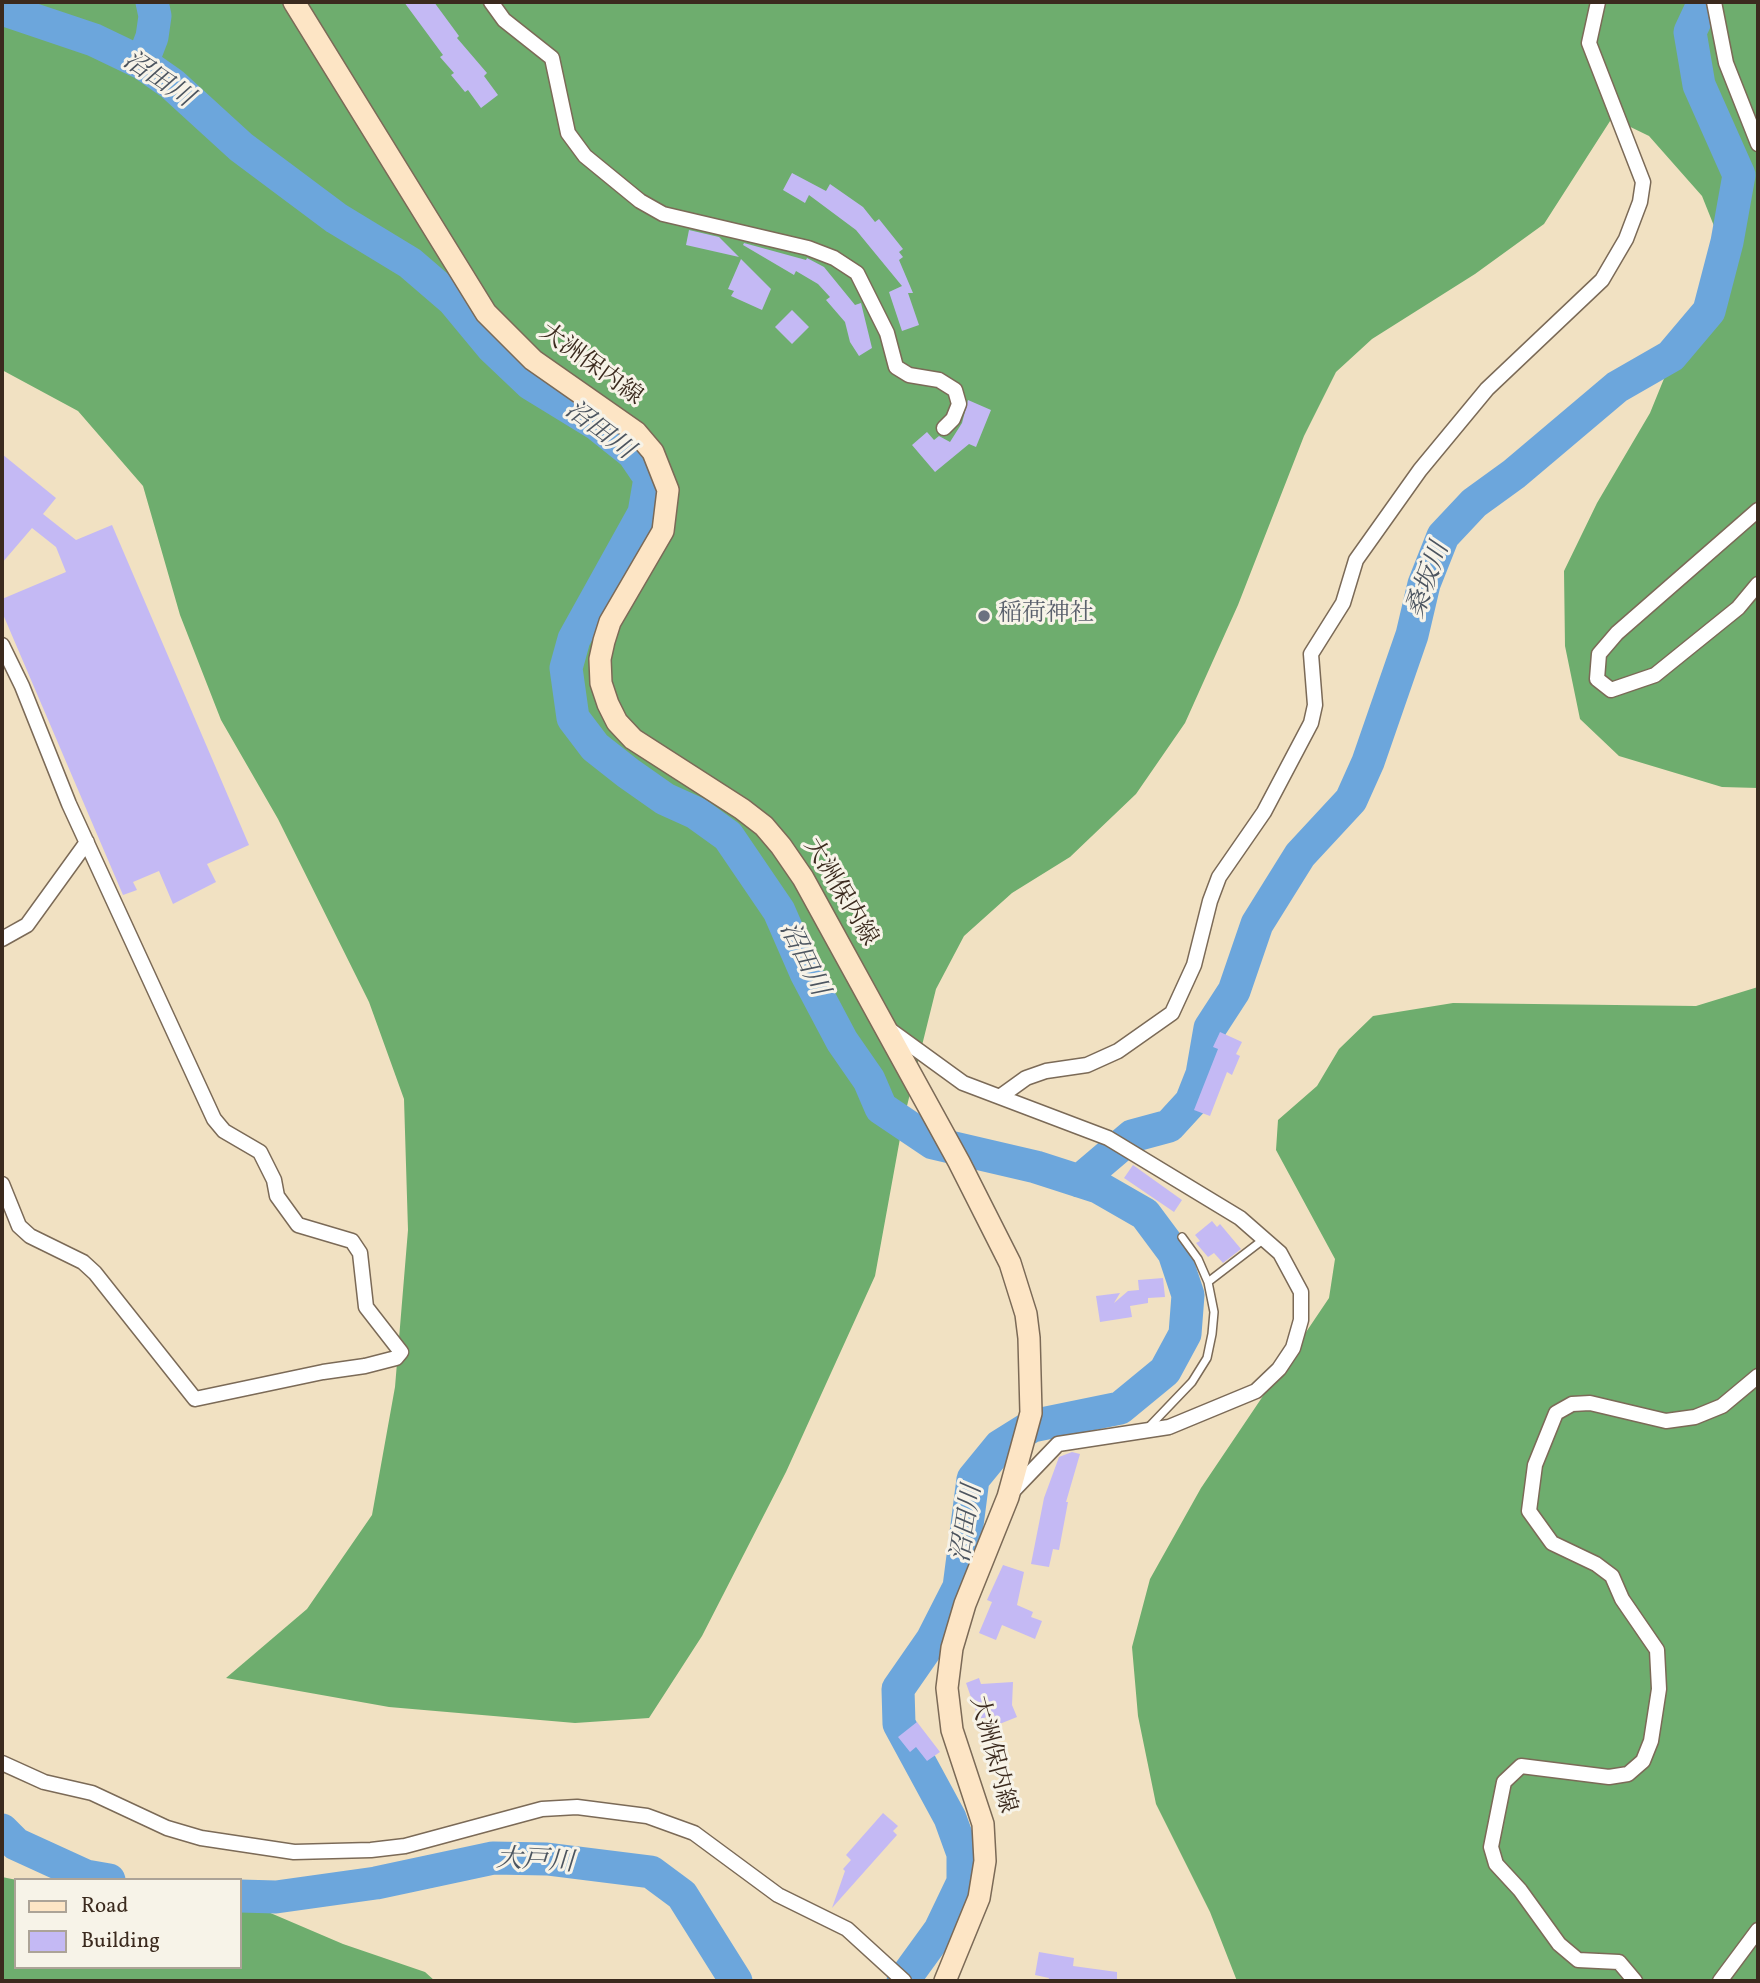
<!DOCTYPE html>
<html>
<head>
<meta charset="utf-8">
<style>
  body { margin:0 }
  #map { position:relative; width:1760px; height:1983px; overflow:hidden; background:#f1e1c2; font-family:Vollkorn,serif }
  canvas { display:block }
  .frame { position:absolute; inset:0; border:4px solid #3b2a1e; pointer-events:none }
  .legend { position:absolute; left:14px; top:1878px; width:228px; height:91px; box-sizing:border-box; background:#f7f3e8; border:2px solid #aca397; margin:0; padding:9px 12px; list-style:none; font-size:21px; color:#3b2a1e }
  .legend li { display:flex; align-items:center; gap:14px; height:35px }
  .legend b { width:35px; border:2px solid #aca397 }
</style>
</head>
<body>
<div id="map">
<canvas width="1760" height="1983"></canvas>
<div class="frame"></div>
<ul class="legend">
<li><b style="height:9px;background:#fde5c5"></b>Road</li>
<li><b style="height:19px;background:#c4b9f4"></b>Building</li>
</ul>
</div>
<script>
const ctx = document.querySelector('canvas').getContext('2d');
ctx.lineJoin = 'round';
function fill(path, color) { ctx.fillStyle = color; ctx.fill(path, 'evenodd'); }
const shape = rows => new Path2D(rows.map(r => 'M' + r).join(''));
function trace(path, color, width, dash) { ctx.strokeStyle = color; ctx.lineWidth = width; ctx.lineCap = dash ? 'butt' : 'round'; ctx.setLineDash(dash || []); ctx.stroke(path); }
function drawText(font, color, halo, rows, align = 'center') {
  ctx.font = font + ' Vollkorn,"Noto Serif JP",serif'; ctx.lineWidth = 6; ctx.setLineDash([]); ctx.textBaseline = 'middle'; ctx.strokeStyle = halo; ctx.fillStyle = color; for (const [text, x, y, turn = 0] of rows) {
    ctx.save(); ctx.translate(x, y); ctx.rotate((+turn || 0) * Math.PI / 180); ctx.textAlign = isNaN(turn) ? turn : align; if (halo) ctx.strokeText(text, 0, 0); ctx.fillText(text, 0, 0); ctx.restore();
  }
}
fill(shape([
  [2,2,1758,2,1758,788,1722,787,1619,756,1580,719,1565,646,1564,571,1597,503,1650,413,1720,241,1702,196,1649,136,1612,118,1544,224,1475,274,1372,339,1336,372,1304,436,1238,605,1185,723,1136,794,1070,857,1012,893,964,936,936,989,903,1122,875,1276,786,1472,702,1636,649,1718,575,1723,389,1707,226,1678,307,1609,372,1515,395,1387,408,1230,404,1099,369,1002,278,819,221,720,180,615,143,486,78,411,2,370],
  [1758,987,1758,1981,1237,1981,1210,1912,1156,1804,1138,1716,1132,1647,1150,1579,1201,1488,1329,1298,1335,1259,1276,1150,1278,1120,1317,1086,1339,1049,1373,1016,1453,1003,1696,1006],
  [2,1877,17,1880,16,1967,240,1967,240,1900,343,1944,425,1972,435,1981,2,1981]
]), '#6ead6e');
trace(shape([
  [2,9,94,40,142,63,172,84,241,147,336,218,410,263,453,300,492,347,531,384,598,425,633,453,650,478,644,513,574,639,566,668,573,718,595,747,628,773,665,799,696,813,728,836,779,911,806,973,842,1041,869,1080,881,1108,933,1143,1036,1167,1098,1187,1145,1214,1174,1253,1188,1295,1185,1334,1165,1371,1120,1408,1032,1426,1000,1446,973,1479,959,1587,932,1640,898,1689,899,1724,950,1818,963,1854,963,1882,940,1930,903,1981],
  [142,63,152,37,155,16,152,2],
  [1079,1181,1132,1136,1169,1126,1191,1102,1202,1074,1210,1028,1234,991,1257,924,1300,855,1351,800,1368,762,1412,635,1424,584,1443,536,1474,503,1514,474,1617,387,1671,356,1709,311,1727,242,1739,175,1699,85,1690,32,1704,2],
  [2,1830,16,1844,86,1876,109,1880],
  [240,1896,276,1897,376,1883,493,1858,547,1859,651,1872,682,1895,736,1981]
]), '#6ca6dc', 33);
fill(shape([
  [404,2,434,2,459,36,457,38,487,73,484,76,498,95,481,108,468,90,465,92,451,75,454,73,440,57,443,55],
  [792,173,826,191,830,184,863,207,875,222,879,219,903,249,899,252,903,257,899,260,913,293,908,293,919,325,902,331,889,292,902,286,856,230,809,195,805,203,783,190],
  [689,230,719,237,739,257,686,245],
  [744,243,806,260,807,258,824,267,855,305,861,303,872,348,859,356,850,342,845,322,826,300,830,297,818,284,796,271,794,275,743,245],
  [741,259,771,289,762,310,731,296,734,291,728,289],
  [792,310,809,327,792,344,775,327],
  [968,400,991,410,976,447,969,444,935,472,912,445,927,432,934,440,939,436,950,442,962,423],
  [2,454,56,498,43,514,76,540,112,525,249,845,207,864,216,882,173,904,159,871,133,882,137,890,123,895,2,612,2,599,66,572,56,547,32,528,2,563],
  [1220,1032,1242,1042,1236,1054,1240,1056,1232,1075,1227,1072,1210,1116,1194,1110,1218,1049,1213,1047],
  [1133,1165,1182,1200,1174,1212,1124,1178],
  [1212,1221,1217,1227,1220,1224,1241,1249,1223,1263,1214,1253,1208,1257,1196,1243,1200,1241,1195,1235],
  [1163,1278,1165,1297,1148,1298,1148,1303,1130,1306,1132,1317,1100,1322,1096,1296,1120,1293,1114,1303,1128,1291,1139,1290,1138,1280],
  [1072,1452,1080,1454,1066,1502,1068,1502,1059,1550,1053,1549,1049,1567,1031,1564,1044,1498,1059,1457],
  [1003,1565,1024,1572,1017,1605,1033,1612,1031,1617,1042,1621,1035,1639,1002,1625,996,1640,979,1633,992,1602,987,1600],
  [979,1678,981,1684,1013,1682,1012,1705,1017,1717,997,1725,994,1714,979,1720,966,1683],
  [917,1722,940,1752,927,1761,916,1747,910,1752,898,1737],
  [883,1813,898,1826,893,1831,897,1835,832,1908,845,1871,843,1869,851,1860,846,1855],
  [1039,1952,1074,1958,1073,1966,1117,1972,1117,1981,1048,1981,1049,1978,1035,1975]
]), '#c4b9f4');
const service = shape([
  [1208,1282,1264,1239],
  [1147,1429,1192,1382,1207,1358,1212,1334,1214,1312,1208,1282,1198,1259,1182,1237]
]);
const minor = shape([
  [491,2,504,20,552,58,568,133,585,156,640,201,663,214,808,248,834,258,857,273,887,333,896,367,909,375,939,380,955,390,959,404,953,419,944,428],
  [1714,2,1726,63,1758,144],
  [1758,510,1617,633,1599,654,1597,679,1611,690,1655,675,1738,608,1758,584],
  [2,645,22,686,69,804,214,1119,224,1131,260,1152,274,1180,277,1196,298,1225,352,1241,360,1253,366,1307,401,1352,396,1358,365,1366,323,1372,195,1399,95,1273,83,1262,30,1236,19,1226,2,1184],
  [2,939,27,925,87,842],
  [890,1030,963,1083,1108,1138,1240,1218,1280,1253,1301,1292,1301,1320,1293,1348,1279,1369,1256,1391,1169,1427,1058,1444,1011,1493],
  [1001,1096,1026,1078,1046,1071,1087,1065,1118,1051,1172,1013,1194,965,1210,901,1219,877,1264,812,1311,723,1315,705,1311,654,1343,603,1356,560,1420,470,1487,389,1602,280,1626,239,1640,202,1643,182,1589,43,1598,2],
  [2,1763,44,1782,92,1793,167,1828,201,1838,294,1852,371,1850,405,1846,542,1809,577,1807,647,1816,694,1833,778,1895,847,1929,904,1981],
  [1635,1981,1619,1962,1578,1960,1559,1944,1520,1890,1496,1864,1491,1847,1504,1782,1521,1766,1609,1777,1628,1774,1643,1761,1651,1741,1659,1689,1657,1650,1622,1599,1612,1576,1596,1564,1552,1543,1529,1511,1535,1465,1556,1413,1572,1404,1590,1403,1666,1421,1695,1417,1722,1406,1758,1376],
  [1720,1981,1758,1930]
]);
const secondary = shape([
  [294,2,486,313,533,360,636,432,653,452,668,490,663,531,610,622,604,641,600,659,601,683,608,704,617,722,633,739,742,809,764,826,781,846,803,878,959,1162,1010,1263,1026,1314,1029,1338,1031,1413,1008,1497,965,1604,952,1648,947,1688,952,1730,983,1824,985,1861,979,1898,945,1981]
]);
trace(service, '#7b6a57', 10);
trace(minor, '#7b6a57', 17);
trace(secondary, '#7b6a57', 24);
trace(service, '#fff', 7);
trace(minor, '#fff', 14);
trace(secondary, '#fde5c5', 21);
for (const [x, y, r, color] of [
  [984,616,7,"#6b7280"]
]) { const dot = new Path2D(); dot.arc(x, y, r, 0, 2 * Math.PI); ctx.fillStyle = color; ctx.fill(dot); trace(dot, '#f7f3e8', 2.5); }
drawText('24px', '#3b2a1e', '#f7f3e8', [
  ["大洲保内線",590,366,36],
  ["大洲保内線",839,893,59],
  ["大洲保内線",991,1755,75]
]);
drawText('24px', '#5b616d', '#f7f3e8', [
  ["稲荷神社",998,616]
], 'left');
drawText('italic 26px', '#4c5560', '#f7f3e8', [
  ["沼田川",157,81,34],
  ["沼田川",598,432,37],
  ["桑坂川",1430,581,-70],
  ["沼田川",802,960,64],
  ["沼田川",969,1524,-81],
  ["大戸川",535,1863,3]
]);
</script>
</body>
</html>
